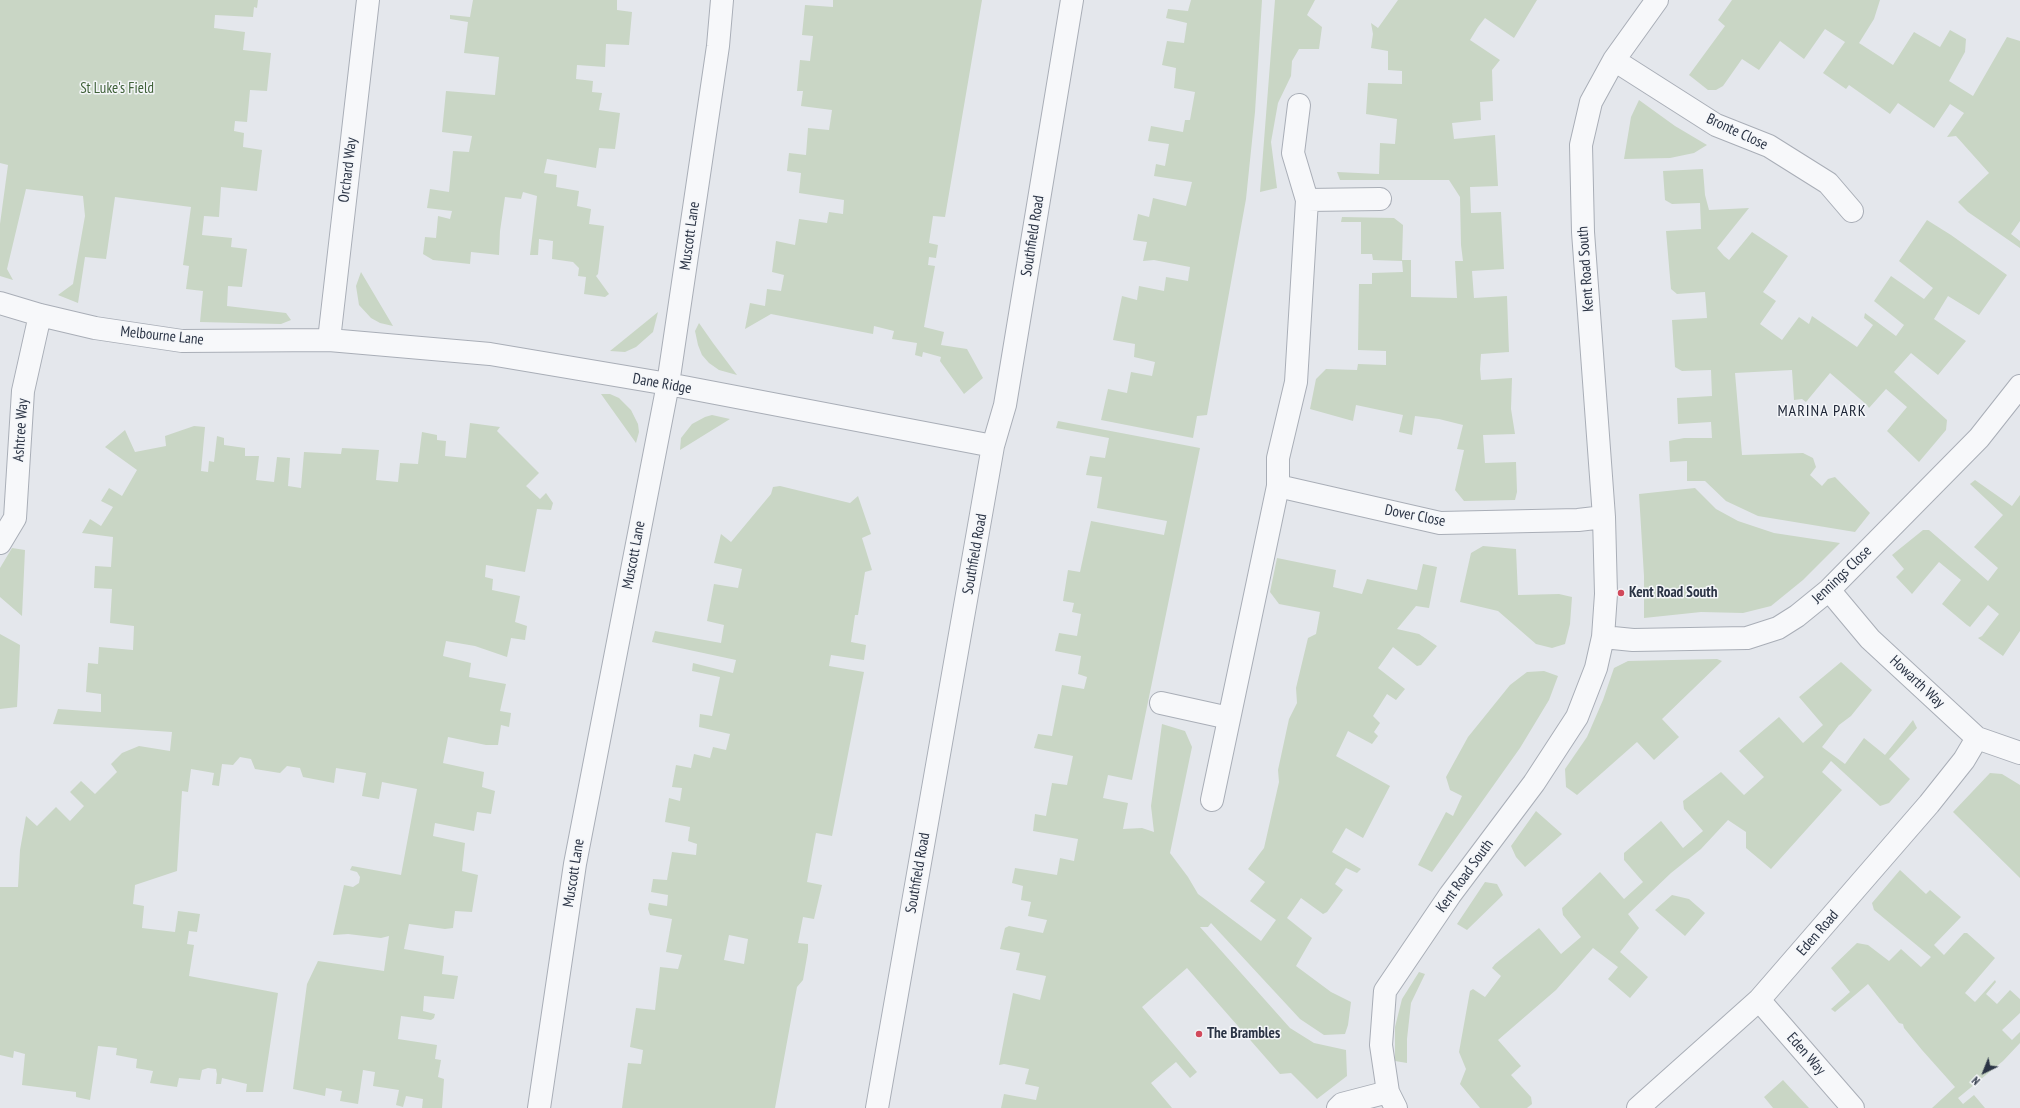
<!DOCTYPE html>
<html>
<head>
<meta charset="utf-8">
<style>
  body { margin:0 }
  #map { position:relative; width:2020px; height:1108px; overflow:hidden; background:#e4e7ec; font-family:"PT Sans Narrow",sans-serif }
  canvas { display:block }
  .north { position:absolute; left:1964px; top:1052px; width:40px; height:40px; -webkit-text-stroke:3px #f4f6f9; paint-order:stroke; rotate:223deg; font-size:11px; font-weight:700; line-height:16px; text-align:center; color:#2b3445 }
  .north::after { content:''; display:block; margin:auto; width:14px; height:18px; background:#2b3445; clip-path:polygon(50% 0,100% 100%,50% 72%,0 100%) }
</style>
</head>
<body>
<div id="map">
<canvas width="2020" height="1108"></canvas>
<div class="north">N</div>
</div>
<script>
const ctx = document.querySelector('canvas').getContext('2d');
ctx.lineJoin = 'round';
function fill(path, color) { ctx.fillStyle = color; ctx.fill(path, 'evenodd'); }
const shape = rows => new Path2D(rows.map(r => 'M' + r).join(''));
function trace(path, color, width, dash) { ctx.strokeStyle = color; ctx.lineWidth = width; ctx.lineCap = dash ? 'butt' : 'round'; ctx.setLineDash(dash || []); ctx.stroke(path); }
function drawText(font, color, halo, rows, align = 'center') {
  ctx.font = font + ' "PT Sans Narrow",sans-serif'; ctx.lineWidth = 3; ctx.setLineDash([]); ctx.textBaseline = 'middle'; ctx.strokeStyle = halo; ctx.fillStyle = color; for (const [text, x, y, turn = 0] of rows) {
    ctx.save(); ctx.translate(x, y); ctx.rotate((+turn || 0) * Math.PI / 180); ctx.textAlign = isNaN(turn) ? turn : align; if (halo) ctx.strokeText(text, 0, 0); ctx.fillText(text, 0, 0); ctx.restore();
  }
}
fill(shape([
  [0,0,258,0,257,8,254,7,253,17,215,15,214,28,245,32,243,50,271,53,267,91,250,90,247,122,235,121,234,131,244,133,243,147,262,150,257,191,221,187,219,217,204,216,202,235,232,238,231,247,247,249,242,287,228,286,227,306,286,313,291,320,281,324,200,322,203,291,186,289,189,266,183,265,191,207,115,197,106,259,85,257,78,303,58,295,73,284,85,216,83,196,26,189,7,269,13,280,0,276,0,224,8,165,0,163],
  [473,0,617,0,617,10,632,12,629,45,606,44,605,67,577,65,576,79,593,81,592,92,602,93,599,110,620,113,615,149,599,148,596,168,547,159,544,173,557,175,556,187,579,191,577,206,591,209,589,224,604,226,598,274,596,276,609,294,605,297,584,294,586,277,578,276,579,268,573,262,552,259,553,241,539,239,538,255,530,255,537,196,523,192,521,199,505,197,500,231,499,255,471,252,470,264,433,260,423,254,425,237,436,238,438,216,450,219,452,211,427,208,430,189,449,192,453,151,469,152,472,136,442,132,446,91,495,95,499,57,464,53,468,22,450,19,450,15,470,17],
  [833,0,982,0,945,217,933,216,929,243,938,245,936,258,929,257,928,265,935,266,924,327,944,332,941,345,967,349,983,378,964,394,940,361,941,357,923,352,922,357,915,355,917,343,892,339,894,331,874,326,873,334,771,314,745,329,750,303,765,306,767,289,781,291,784,275,772,272,776,241,795,245,799,219,827,223,829,212,843,214,844,200,799,193,801,173,787,171,789,153,806,155,808,128,829,130,832,110,801,106,803,91,797,91,800,60,810,61,813,36,802,35,805,5,833,7],
  [1191,0,1262,0,1255,112,1246,199,1207,415,1197,416,1193,438,1101,420,1108,389,1127,393,1131,372,1152,376,1155,362,1134,357,1135,344,1113,340,1122,296,1137,300,1139,286,1164,291,1166,277,1188,281,1190,267,1154,260,1143,261,1147,242,1133,240,1138,214,1149,217,1153,198,1186,206,1192,182,1154,176,1156,164,1165,166,1169,144,1148,141,1151,126,1183,132,1185,120,1190,120,1195,92,1174,88,1176,68,1162,65,1167,41,1184,43,1187,23,1166,18,1168,9,1188,11],
  [1275,0,1315,0,1307,15,1322,27,1319,49,1299,49,1292,61,1291,76,1278,103,1271,142,1277,188,1260,192],
  [1398,0,1537,0,1514,38,1485,18,1478,27,1470,40,1500,60,1492,70,1493,101,1480,102,1481,120,1452,123,1454,139,1495,135,1498,186,1470,187,1471,213,1501,212,1504,269,1472,271,1474,298,1507,296,1509,352,1481,354,1480,369,1481,380,1512,378,1511,409,1515,434,1483,435,1485,463,1516,462,1517,492,1515,500,1464,501,1455,490,1464,450,1457,449,1463,425,1439,419,1415,416,1412,435,1399,432,1403,415,1356,405,1353,421,1310,409,1316,379,1326,369,1357,370,1358,364,1386,365,1386,351,1358,350,1359,284,1372,284,1372,273,1403,272,1402,261,1373,260,1372,254,1361,254,1361,222,1341,222,1342,217,1394,218,1403,225,1402,260,1411,260,1411,297,1457,298,1455,261,1463,261,1461,245,1460,197,1449,180,1340,180,1337,172,1379,174,1380,143,1395,144,1397,119,1366,114,1368,83,1402,84,1402,71,1388,70,1388,51,1371,48,1373,34,1371,23,1378,28],
  [1732,0,1880,0,1874,19,1859,43,1893,65,1914,32,1940,47,1950,30,1966,39,1965,52,1949,81,1973,96,2007,37,2020,41,2020,221,2011,234,2020,241,2020,248,1968,212,1958,202,1989,173,1956,136,1947,137,1964,113,1950,104,1934,128,1898,103,1890,114,1849,85,1846,89,1823,73,1845,42,1825,29,1804,59,1780,41,1759,70,1742,59,1723,86,1716,90,1708,90,1689,75,1725,26,1718,20],
  [1639,100,1675,126,1707,145,1694,153,1670,158,1624,159,1631,117],
  [1703,169,1705,195,1709,210,1749,208,1717,248,1724,256,1729,260,1752,232,1788,256,1763,292,1776,301,1760,324,1782,340,1799,317,1809,324,1812,316,1857,347,1873,325,1864,318,1865,313,1896,336,1904,325,1874,301,1891,276,1924,299,1933,288,1899,261,1927,220,1951,235,2007,275,1979,315,1948,296,1934,319,1966,341,1938,375,1911,353,1894,372,1947,420,1946,430,1919,462,1887,431,1907,407,1886,389,1869,408,1867,405,1830,373,1806,402,1802,399,1794,400,1792,370,1735,373,1742,455,1803,453,1813,458,1816,467,1810,475,1822,486,1828,479,1835,477,1870,513,1855,532,1758,516,1726,501,1705,481,1687,481,1687,461,1670,462,1669,441,1684,438,1712,438,1711,422,1678,424,1677,398,1712,396,1711,370,1682,371,1675,367,1672,320,1707,318,1706,304,1705,292,1677,294,1671,289,1666,231,1701,229,1700,203,1672,204,1665,200,1663,171],
  [361,272,393,326,380,323,371,318,359,305,356,286],
  [658,312,653,332,636,347,625,352,610,351],
  [699,323,713,343,737,375,719,370,709,363,702,355,698,345,695,331],
  [601,394,610,394,619,398,631,410,638,424,639,432,636,443],
  [712,415,730,419,680,450,681,438,692,424,705,417],
  [1058,421,1200,448,1132,780,1108,775,1103,798,1128,803,1123,829,1142,828,1154,832,1151,806,1162,724,1185,731,1192,747,1170,853,1188,877,1198,894,1261,941,1276,920,1250,901,1265,882,1248,869,1264,848,1279,782,1278,770,1289,719,1297,703,1296,688,1308,638,1316,634,1320,612,1279,604,1270,592,1277,558,1336,570,1333,587,1362,594,1367,579,1417,590,1423,564,1437,567,1429,608,1416,606,1397,629,1419,634,1437,646,1421,665,1417,666,1393,647,1378,668,1405,689,1396,700,1387,694,1373,716,1380,723,1374,732,1378,736,1372,744,1348,731,1336,756,1390,786,1363,838,1346,828,1332,852,1361,869,1357,873,1346,868,1335,884,1343,890,1327,912,1323,914,1301,898,1287,918,1312,938,1296,966,1331,992,1351,1002,1348,1025,1345,1034,1324,1035,1300,1019,1211,923,1208,927,1200,927,1290,1028,1314,1043,1346,1050,1347,1076,1317,1099,1291,1073,1280,1074,1187,968,1142,1007,1197,1072,1190,1078,1176,1062,1151,1083,1172,1108,1001,1108,1004,1094,1036,1100,1039,1087,1025,1084,1029,1069,1004,1064,999,1065,1013,993,1040,1000,1046,976,1016,970,1020,953,1000,949,1005,928,1009,926,1043,933,1047,920,1028,916,1031,902,1021,900,1023,886,1012,883,1015,868,1057,875,1060,858,1074,861,1078,839,1033,831,1035,814,1046,816,1052,783,1067,785,1073,756,1034,748,1038,734,1052,736,1062,685,1084,689,1087,677,1078,674,1081,656,1055,651,1059,633,1077,636,1081,614,1072,612,1074,603,1063,601,1068,570,1080,572,1091,521,1164,535,1167,521,1097,508,1102,477,1086,475,1090,456,1105,458,1109,438,1056,428],
  [470,423,500,427,497,431,539,473,526,486,540,499,546,493,553,503,551,510,537,509,525,572,486,565,485,577,493,579,492,590,520,596,515,622,527,626,525,640,511,638,507,657,475,646,446,641,443,656,471,663,469,677,506,684,500,711,511,713,509,727,501,725,498,745,486,745,448,737,443,763,484,772,482,787,495,791,491,814,477,812,474,831,435,823,433,836,465,843,462,871,478,875,472,912,455,911,453,928,445,929,409,924,404,949,444,956,442,974,458,976,454,999,424,996,423,1011,435,1014,434,1018,431,1020,401,1016,398,1039,437,1045,435,1059,441,1060,438,1077,444,1079,442,1108,422,1108,423,1099,406,1096,403,1107,396,1105,399,1090,373,1086,375,1072,363,1070,358,1104,340,1101,342,1091,326,1088,325,1096,293,1089,307,984,318,961,384,971,389,936,381,938,348,934,333,935,344,885,353,887,359,883,360,877,357,872,350,870,352,866,401,875,417,789,382,782,379,799,362,796,366,773,336,768,334,783,303,777,300,768,287,766,280,773,255,769,251,759,240,757,233,765,222,764,219,786,212,785,214,773,191,769,188,792,182,791,177,871,135,885,133,904,144,906,142,928,175,932,178,911,200,914,197,932,189,931,187,944,194,945,189,976,278,993,263,1092,246,1092,247,1084,222,1078,221,1084,216,1084,217,1074,216,1069,208,1068,202,1070,200,1080,179,1078,177,1087,150,1083,153,1071,136,1068,137,1059,116,1055,117,1048,98,1046,90,1100,76,1097,76,1092,22,1085,25,1054,14,1051,13,1058,0,1055,0,887,18,887,20,850,26,816,37,826,56,807,70,821,84,806,70,792,81,781,95,794,117,772,111,764,122,753,139,746,170,751,172,732,53,724,58,709,101,712,101,694,86,692,88,663,98,664,99,647,133,650,134,626,110,623,112,589,94,588,95,566,111,567,113,537,82,533,90,519,101,526,113,507,101,501,109,488,122,496,137,470,105,447,125,430,135,452,166,446,165,436,194,426,205,427,201,471,208,472,209,461,214,462,217,436,224,438,224,445,245,448,245,456,259,456,256,480,274,482,277,457,290,458,288,486,301,488,304,452,341,454,342,448,379,450,376,480,398,482,400,463,418,464,422,432,437,435,437,440,446,441,445,456,466,458],
  [1975,480,2012,506,2020,495,2020,631,2003,656,1978,638,1982,636,1999,614,1988,605,1970,627,1967,625,1942,604,1961,580,1939,562,1912,594,1896,577,1904,569,1892,555,1923,530,1929,530,1988,581,1998,568,1974,547,2003,515,1970,484],
  [780,486,850,503,858,496,871,534,862,538,872,570,865,572,858,615,855,615,851,642,866,645,864,660,831,655,829,666,864,672,832,836,816,833,807,882,822,885,814,919,803,917,798,943,808,944,808,951,803,980,797,987,775,1108,622,1108,628,1063,641,1064,643,1050,630,1047,636,1008,655,1010,660,967,678,969,682,955,666,952,672,919,650,915,648,909,649,903,667,906,668,895,651,892,653,879,667,880,672,852,696,855,697,844,688,841,690,827,665,822,669,798,680,801,682,788,672,787,676,765,691,768,694,754,710,758,713,747,726,750,730,734,699,727,700,714,712,716,720,677,692,671,693,663,733,673,736,660,652,642,655,631,721,643,724,625,707,621,714,584,738,588,742,569,714,563,721,534,731,542,771,494,773,487],
  [729,935,748,939,744,964,724,960],
  [1695,488,1716,509,1738,521,1774,533,1840,543,1803,580,1771,606,1743,613,1701,612,1644,618,1644,576,1639,494],
  [1483,546,1516,549,1518,595,1559,594,1572,597,1570,624,1565,644,1552,648,1536,644,1498,611,1460,602,1471,553],
  [12,548,25,550,22,616,0,597,0,568],
  [0,634,20,645,17,707,0,709],
  [1717,659,1722,661,1662,719,1679,737,1654,760,1637,742,1577,795,1566,787,1565,769,1587,737,1603,700,1614,668,1628,661],
  [1841,662,1872,690,1851,716,1839,725,1822,747,1845,764,1864,738,1885,755,1913,720,1917,728,1889,759,1910,779,1889,803,1880,806,1831,761,1822,772,1842,790,1771,869,1746,848,1746,832,1728,820,1701,849,1671,873,1628,914,1639,928,1620,952,1648,977,1630,998,1608,979,1618,967,1593,948,1556,990,1498,1040,1521,1066,1511,1075,1531,1097,1532,1104,1527,1108,1480,1108,1460,1084,1466,1069,1459,1052,1470,991,1473,989,1485,997,1501,976,1492,968,1495,964,1539,928,1561,954,1581,937,1563,915,1562,908,1600,872,1624,899,1643,882,1624,860,1624,853,1661,821,1683,848,1703,831,1684,809,1683,801,1721,772,1744,795,1764,777,1739,751,1779,717,1803,743,1823,725,1799,697],
  [1544,671,1558,676,1549,700,1520,748,1432,872,1418,865,1446,812,1453,816,1462,796,1450,790,1446,777,1468,737,1510,685,1527,672],
  [1990,773,2002,774,2020,785,2020,878,1953,812],
  [1536,811,1562,834,1525,867,1516,857,1511,846],
  [1900,870,1926,894,1930,890,1961,917,1934,945,1944,955,1964,933,1967,933,1995,958,1965,993,1975,1002,1995,980,1996,982,1986,994,1997,1004,2010,990,2020,999,2020,1013,2002,1030,2012,1040,2020,1032,2020,1043,2003,1061,1958,1098,1963,1104,1974,1095,1985,1108,1932,1108,1955,1087,1922,1050,1904,1028,1903,1024,1899,1023,1868,984,1835,1012,1831,1009,1850,992,1831,968,1857,943,1868,945,1889,961,1901,949,1921,967,1931,957,1874,910,1872,903],
  [1485,882,1497,884,1503,895,1467,930,1457,924],
  [1672,895,1689,899,1705,913,1685,936,1655,910],
  [1419,972,1425,974,1411,1003,1407,1039,1407,1063,1395,1061,1395,1027,1402,999],
  [1783,1080,1809,1108,1773,1108,1764,1097]
]), '#c9d6c5');
const street = shape([
  [1614,60,1716,125,1769,146,1828,183,1852,211],
  [1307,200,1380,199],
  [0,303,40,315,95,328,182,341,329,340,490,354,668,384,993,446],
  [329,340,368,0],
  [1278,486,1440,523,1578,520,1604,517],
  [0,543,15,518,23,391,40,315],
  [1829,590,1870,639,1977,738,2020,753],
  [1603,637,1633,640,1747,638,1778,628,1797,616,1829,590,1979,438,2020,386],
  [1161,703,1229,718],
  [1212,800,1278,486,1278,458,1296,382,1307,200,1293,153,1299,105],
  [1759,1000,1853,1108],
  [539,1108,575,864,668,384,718,46,722,0],
  [877,1108,993,446,1005,405,1072,0],
  [1338,1108,1342,1104,1388,1092],
  [1396,1108,1388,1092,1381,1045,1385,991,1450,895,1534,783,1577,717,1596,668,1603,637,1606,594,1604,517,1583,232,1581,145,1591,102,1614,60,1657,0],
  [1638,1108,1759,1000,1929,804,1964,760,1977,738]
]);
trace(street, '#a9aeb7', 24);
trace(street, '#f7f8fa', 22);
for (const [x, y, r, color] of [
  [1621,593,4,"#d1495b"],
  [1199,1034,4,"#d1495b"]
]) { const dot = new Path2D(); dot.arc(x, y, r, 0, 2 * Math.PI); ctx.fillStyle = color; ctx.fill(dot); trace(dot, '#f4f6f9', 1.5); }
drawText('15px', '#3f6138', '#f4f6f9', [
  ["St Luke's Field",117,89]
]);
drawText('15px', '#2b3445', '#f4f6f9', [
  ["Bronte Close",1737,132,25],
  ["Orchard Way",348,170,-83],
  ["Muscott Lane",690,236,-82],
  ["Southfield Road",1033,236,-81],
  ["Kent Road South",1586,269,-94],
  ["Melbourne Lane",162,336,6],
  ["Dane Ridge",662,384,10],
  ["Ashtree Way",21,430,-86],
  ["Dover Close",1415,516,11],
  ["Southfield Road",975,554,-80],
  ["Muscott Lane",634,555,-79],
  ["Jennings Close",1842,575,-44],
  ["Howarth Way",1917,682,43],
  ["Muscott Lane",574,873,-81],
  ["Southfield Road",918,873,-80],
  ["Kent Road South",1465,876,-54],
  ["Eden Road",1818,933,-49],
  ["Eden Way",1806,1054,49]
]);
drawText('bold 15px', '#2b3445', '#f4f6f9', [
  ["Kent Road South",1629,593],
  ["The Brambles",1207,1034]
], 'left');
ctx.letterSpacing = '1px';
drawText('16px', '#1d2536', '#f4f6f9', [
  ["MARINA PARK",1822,411]
]);
ctx.letterSpacing = '0px';
</script>
</body>
</html>
